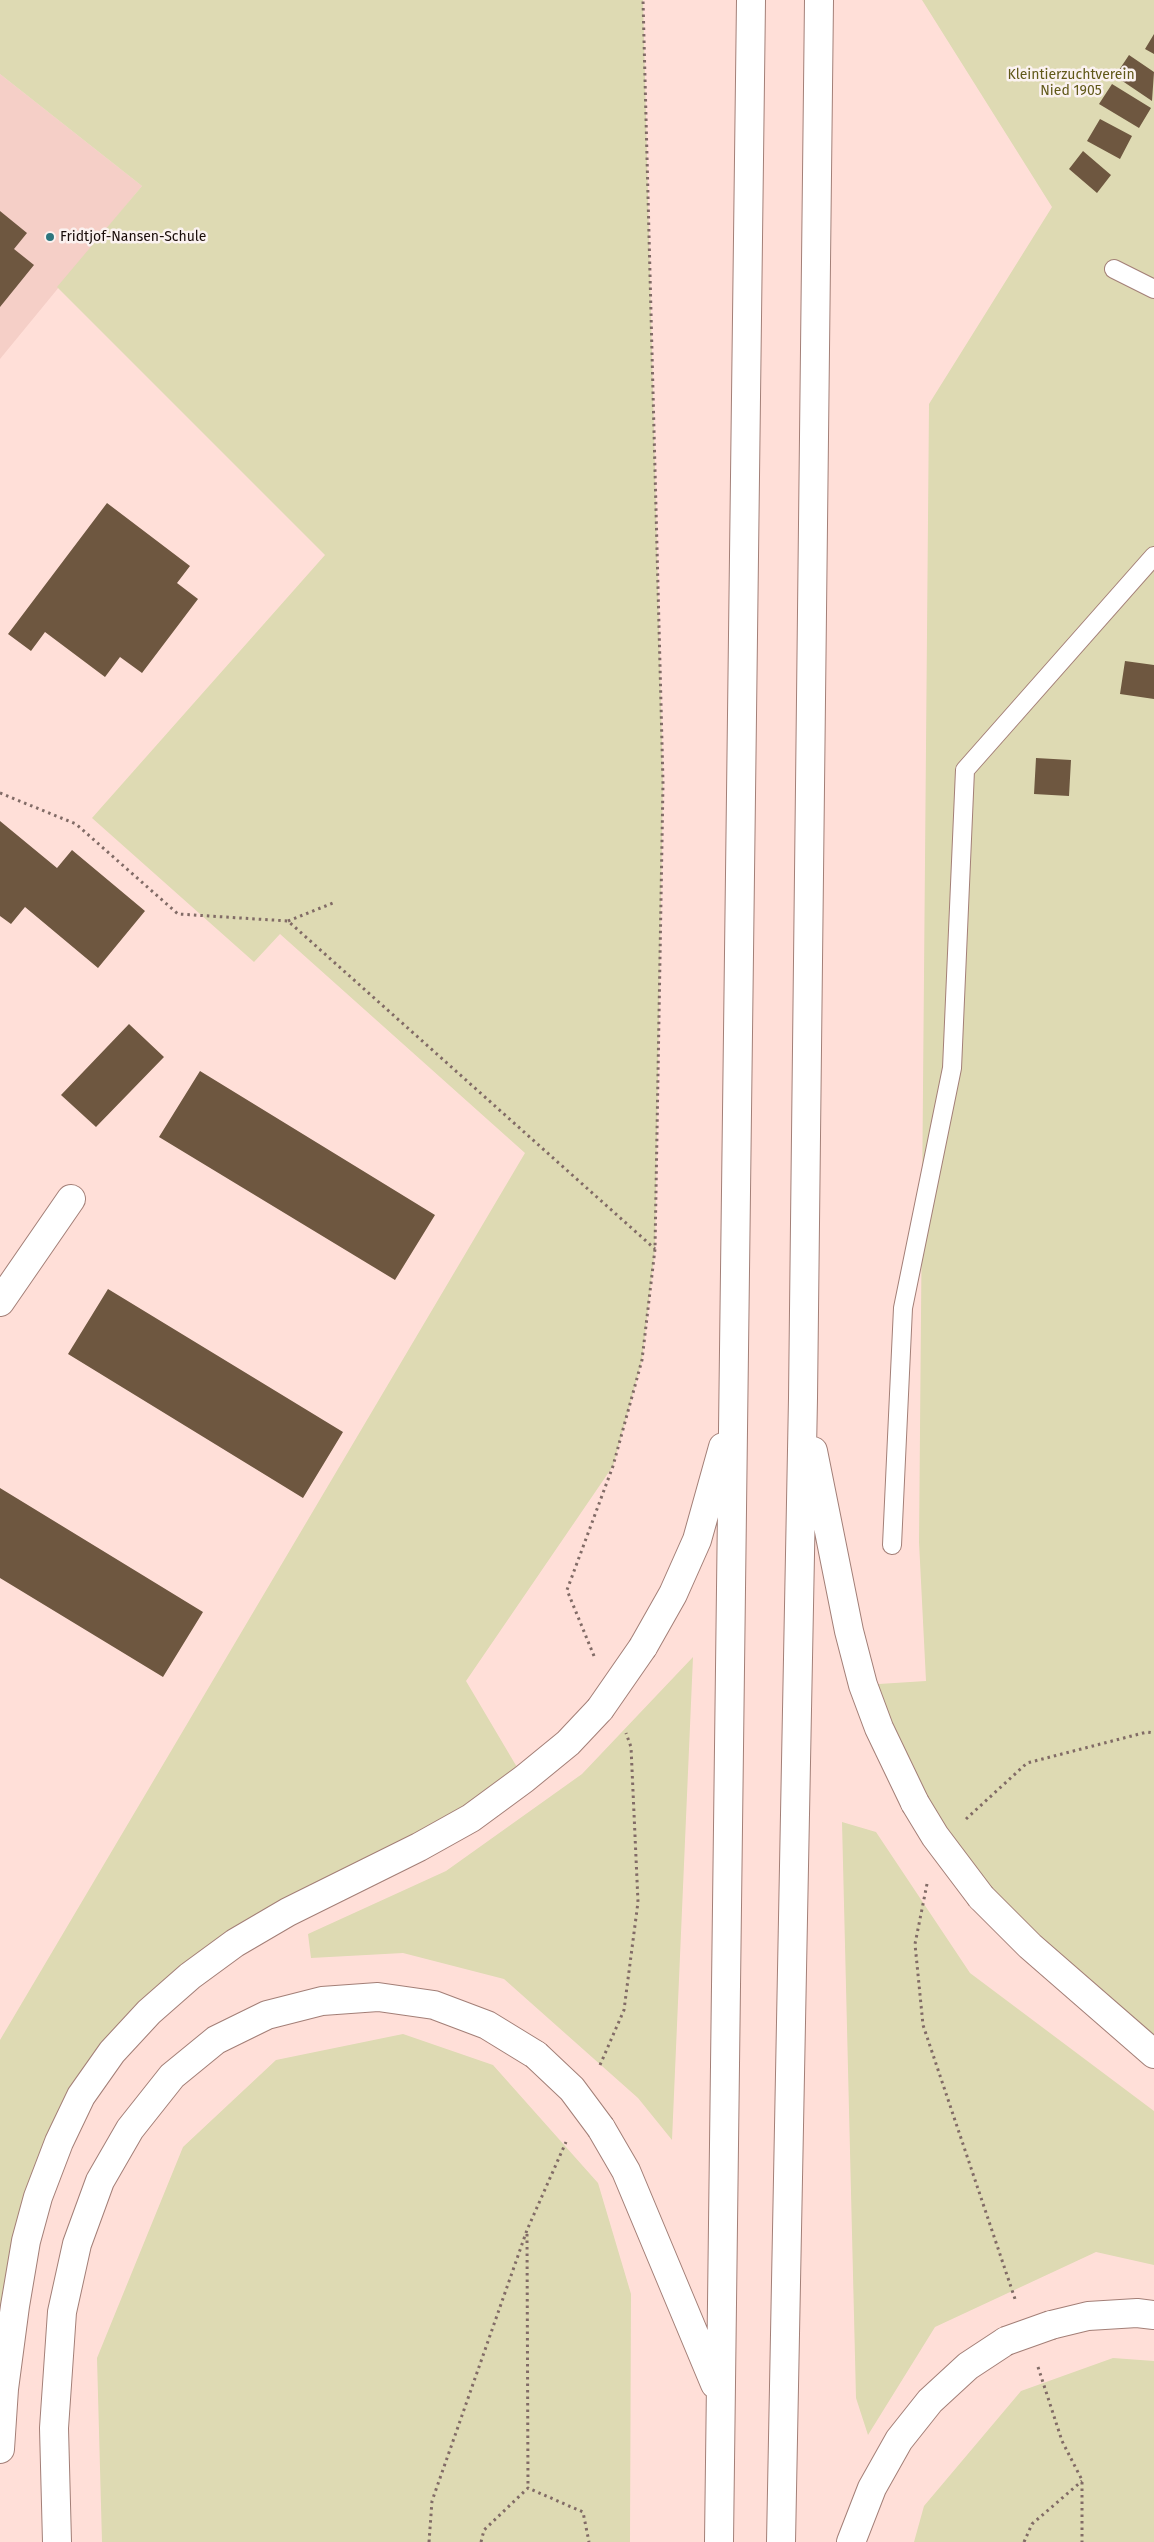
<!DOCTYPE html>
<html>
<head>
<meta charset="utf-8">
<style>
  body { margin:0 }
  canvas { display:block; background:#ffdfd8 }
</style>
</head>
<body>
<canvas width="1154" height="2542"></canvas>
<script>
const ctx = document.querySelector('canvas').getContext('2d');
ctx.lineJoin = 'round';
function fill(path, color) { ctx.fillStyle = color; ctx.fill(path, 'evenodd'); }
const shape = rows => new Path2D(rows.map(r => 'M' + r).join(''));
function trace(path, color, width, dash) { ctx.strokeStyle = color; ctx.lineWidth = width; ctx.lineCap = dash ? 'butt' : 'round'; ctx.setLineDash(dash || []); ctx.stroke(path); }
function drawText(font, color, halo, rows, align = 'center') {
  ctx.font = font + ' "Fira Sans",sans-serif'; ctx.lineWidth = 5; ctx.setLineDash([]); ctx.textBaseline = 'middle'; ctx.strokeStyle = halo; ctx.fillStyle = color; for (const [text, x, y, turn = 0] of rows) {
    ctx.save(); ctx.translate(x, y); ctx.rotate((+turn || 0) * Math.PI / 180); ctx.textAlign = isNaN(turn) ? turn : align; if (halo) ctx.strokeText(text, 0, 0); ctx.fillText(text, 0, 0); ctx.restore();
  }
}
fill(shape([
  [0,74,142,186,0,359]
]), '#f5cfc7');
fill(shape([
  [0,0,643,0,663,783,655,1249,642,1360,613,1466,466,1681,524,1779,288,1912,112,2052,38,2197,0,2449,0,2040,525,1153,280,934,254,962,92,818,325,555,57,287,142,186,0,74],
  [922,0,1154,0,1154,2054,981,1897,863,1685,926,1681,919,1542,929,404,1052,207],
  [693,1657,672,2140,638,2098,504,1979,403,1953,311,1958,308,1934,446,1871,582,1774],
  [842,1822,876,1832,970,1973,1154,2111,1154,2265,1096,2252,935,2327,868,2435,856,2398],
  [403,2034,493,2065,598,2183,631,2294,630,2542,102,2542,97,2358,183,2147,276,2060],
  [1113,2358,1154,2361,1154,2542,914,2542,924,2506,1021,2391]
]), '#dedab3');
fill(shape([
  [1154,34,1154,54,1145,49],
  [1129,55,1154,72,1152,101,1115,76],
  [1112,84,1151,108,1139,128,1099,104],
  [1100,119,1132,136,1120,159,1087,141],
  [1083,151,1111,175,1097,193,1069,169],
  [0,211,27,233,14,249,34,265,0,307],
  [107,503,190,566,177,583,198,599,142,673,120,657,105,677,45,632,31,651,8,634],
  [1125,661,1154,665,1154,699,1120,694],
  [1036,758,1071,760,1069,796,1034,794],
  [0,821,57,868,72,850,145,911,98,968,25,907,11,924,0,916],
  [129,1024,164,1057,96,1127,61,1095],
  [200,1071,435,1215,395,1280,159,1137],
  [108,1289,343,1432,303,1498,68,1354],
  [0,1488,203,1612,163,1677,0,1578]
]), '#6e5740');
const lane = shape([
  [1114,269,1154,289],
  [892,1545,903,1308,952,1068,965,770,1154,556]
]);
const street = shape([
  [0,1302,71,1199]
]);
const highway = shape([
  [813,1451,849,1631,863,1685,879,1728,915,1803],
  [643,1647,673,1594,697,1540,723,1447],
  [981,1897,1030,1946,1154,2054],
  [601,2128,626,2171,715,2384],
  [1051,2325,1088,2316,1137,2313,1154,2315],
  [0,2449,4,2389,15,2306,26,2241,38,2197,59,2142,81,2096,112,2052,149,2012,190,1976,235,1943,288,1912,419,1847,471,1818,524,1779,568,1743,600,1709],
  [57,2542,54,2428,62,2312,77,2244,100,2181,130,2129,172,2076,216,2040,267,2015,322,2001,378,1997,434,2005,487,2025,536,2055],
  [719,2542,751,0],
  [781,2542,803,1398,819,0],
  [851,2542,872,2488,899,2440,930,2401,968,2366,1006,2341]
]);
trace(lane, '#a37f77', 20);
trace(street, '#a37f77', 30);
trace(highway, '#a37f77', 30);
trace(shape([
  [0,793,76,824,178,914,288,921,655,1249],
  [288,921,333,903],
  [594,1656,567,1590,613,1466,642,1360,655,1249,663,783,643,0],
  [966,1819,1027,1763,1147,1732,1154,1733],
  [927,1884,915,1944,923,2025,1015,2299],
  [600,2065,624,2010,638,1902,631,1747,626,1733],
  [527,2234,528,2488],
  [1038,2367,1062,2441,1082,2480,1082,2542],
  [429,2542,432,2501,527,2230,566,2142],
  [481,2542,484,2530,528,2488,583,2512,589,2542],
  [1024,2542,1032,2524,1082,2481]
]), '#816b66', 3, [2.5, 4]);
trace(lane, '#fff', 18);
trace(street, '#fff', 28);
trace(highway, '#fff', 28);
const highwayBridge = shape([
  [600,1709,643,1647],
  [915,1803,935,1836,981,1897],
  [536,2055,572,2089,601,2128],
  [1006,2341,1051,2325]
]);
trace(highwayBridge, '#a37f77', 30, []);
trace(highwayBridge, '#fff', 28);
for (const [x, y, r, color] of [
  [50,237,5,"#2d767e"]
]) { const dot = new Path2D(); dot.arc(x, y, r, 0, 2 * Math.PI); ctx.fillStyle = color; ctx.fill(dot); trace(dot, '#fbf2f0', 2); }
drawText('14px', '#605818', '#fbf2f0', [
  ["Kleintierzuchtverein",1071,75],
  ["Nied 1905",1071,91]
]);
drawText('14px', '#190c09', '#fbf2f0', [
  ["Fridtjof-Nansen-Schule",60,237]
], 'left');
</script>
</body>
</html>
